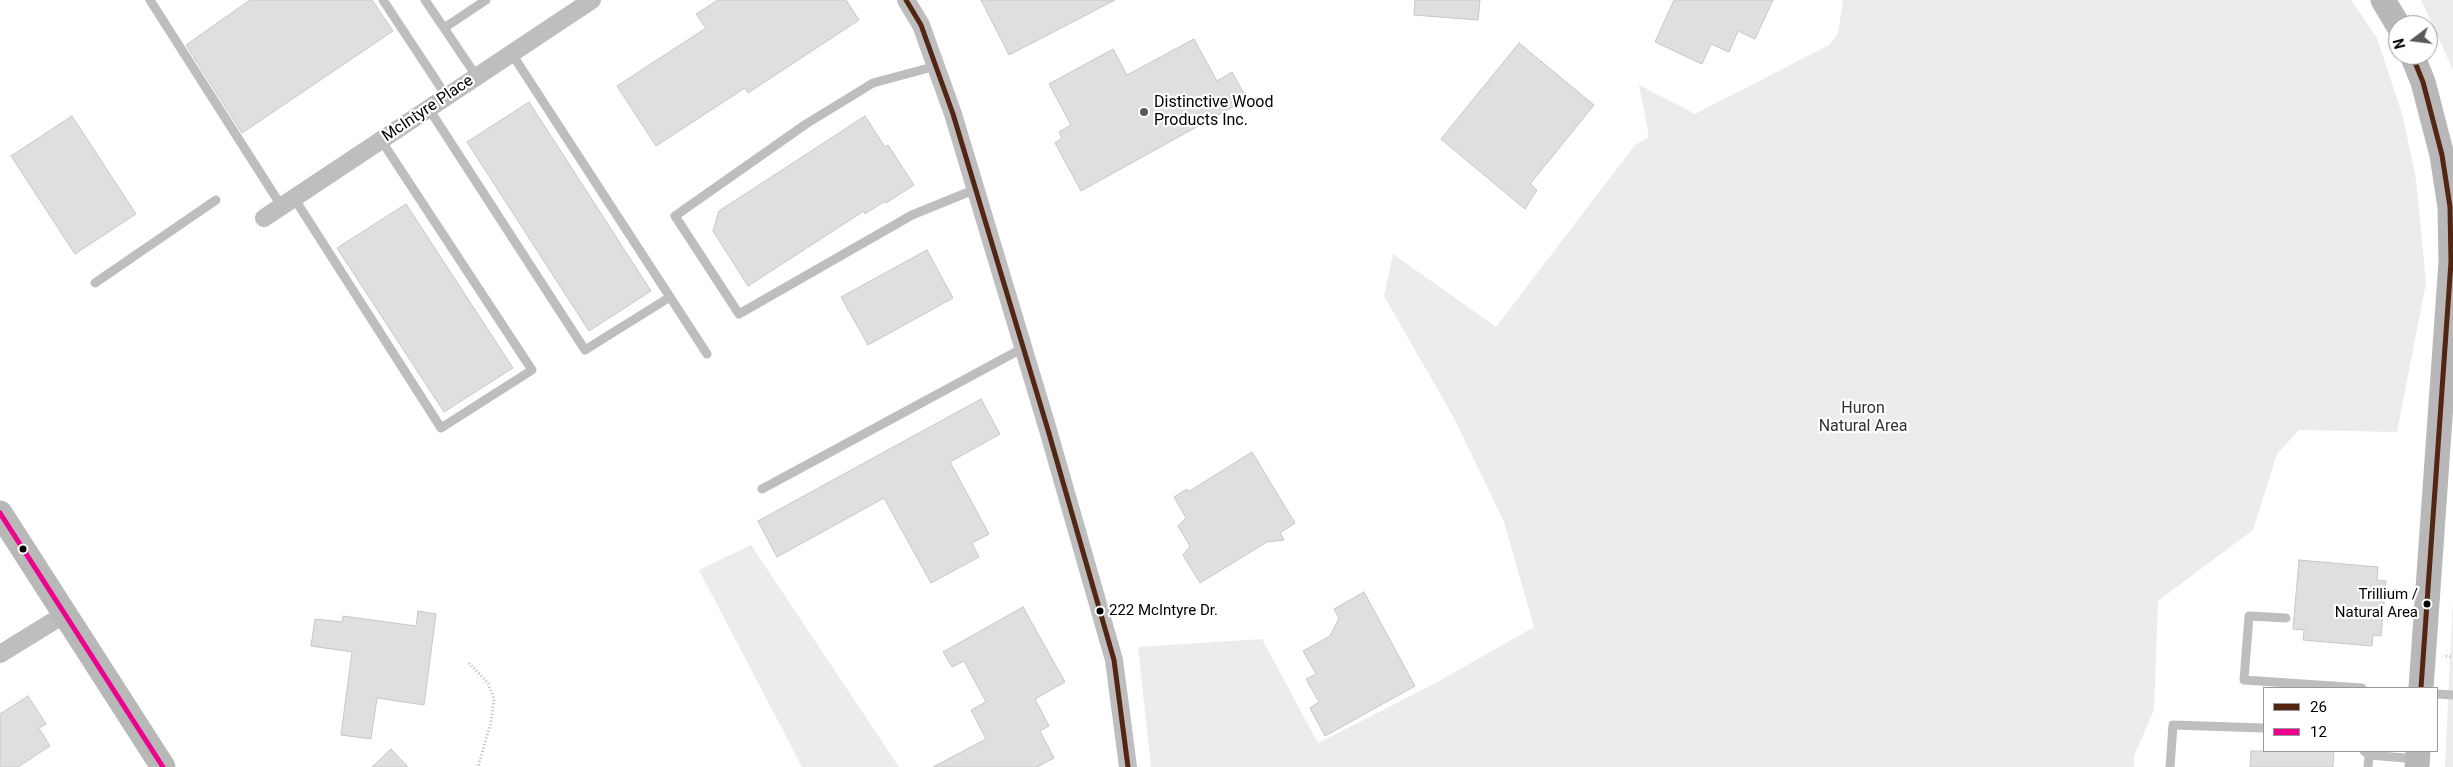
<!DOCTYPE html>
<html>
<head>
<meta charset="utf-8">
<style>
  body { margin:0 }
  #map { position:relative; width:2453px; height:767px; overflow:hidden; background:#fff; font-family:Roboto,sans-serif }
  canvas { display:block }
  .legend { position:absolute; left:2263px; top:687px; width:175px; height:65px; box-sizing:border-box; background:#fff; border:1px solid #999; margin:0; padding:6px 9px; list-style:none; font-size:15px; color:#000 }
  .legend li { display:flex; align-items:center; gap:10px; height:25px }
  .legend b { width:25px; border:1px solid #999 }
  .north { position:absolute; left:2388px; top:15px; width:50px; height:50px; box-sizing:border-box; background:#fff; border:1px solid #999; border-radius:50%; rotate:255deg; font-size:14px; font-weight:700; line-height:20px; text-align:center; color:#000 }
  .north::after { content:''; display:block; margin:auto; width:18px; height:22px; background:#595959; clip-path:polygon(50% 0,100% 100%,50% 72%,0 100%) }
</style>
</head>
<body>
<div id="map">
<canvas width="2453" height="767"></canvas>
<ul class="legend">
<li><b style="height:6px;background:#522613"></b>26</li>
<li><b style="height:6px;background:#eb028d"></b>12</li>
</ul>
<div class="north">N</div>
</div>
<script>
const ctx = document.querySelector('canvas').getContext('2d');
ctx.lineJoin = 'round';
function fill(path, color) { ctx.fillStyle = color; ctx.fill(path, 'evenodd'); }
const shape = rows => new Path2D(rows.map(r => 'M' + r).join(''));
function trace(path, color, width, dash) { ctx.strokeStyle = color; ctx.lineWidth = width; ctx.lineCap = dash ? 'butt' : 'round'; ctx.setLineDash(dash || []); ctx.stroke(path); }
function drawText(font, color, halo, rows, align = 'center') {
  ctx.font = font + ' Roboto,sans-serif'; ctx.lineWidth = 4.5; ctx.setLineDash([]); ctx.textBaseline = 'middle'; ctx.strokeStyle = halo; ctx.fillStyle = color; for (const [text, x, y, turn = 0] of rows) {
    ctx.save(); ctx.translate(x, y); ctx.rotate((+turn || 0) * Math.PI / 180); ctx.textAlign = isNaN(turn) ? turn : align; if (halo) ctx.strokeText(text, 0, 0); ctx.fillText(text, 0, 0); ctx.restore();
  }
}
fill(shape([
  [1843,0,2351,0,2377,38,2403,117,2416,179,2426,283,2397,432,2299,430,2277,454,2253,530,2158,601,2154,710,2134,756,2134,767,1151,767,1138,647,1262,639,1318,743,1432,685,1534,627,1504,522,1454,418,1384,296,1393,254,1496,327,1635,145,1649,137,1639,85,1695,114,1829,45,1838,34],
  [2421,0,2453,0,2453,70,2422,2],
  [751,545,899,767,802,767,699,570],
  [2453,604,2453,767,2445,767,2452,615]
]), '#ececec');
const building = shape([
  [250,0,372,0,393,31,242,133,186,45,250,0],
  [718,0,846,0,859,20,748,93,745,88,656,146,617,86,706,28,696,14,718,0],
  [981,0,1115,0,1009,55,981,0],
  [1415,0,1480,0,1478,20,1414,15,1415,0],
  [1674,0,1773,0,1755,39,1738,31,1729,52,1711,44,1702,64,1655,42,1674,0],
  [1194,39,1217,81,1232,72,1247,99,1081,191,1055,143,1062,138,1059,132,1071,125,1049,84,1113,49,1127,75,1194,39],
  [1519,43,1594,105,1530,184,1537,190,1525,209,1441,139,1519,43],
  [529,102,651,291,589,331,467,142,529,102],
  [72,116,136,214,75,254,11,156,72,116],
  [865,116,885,147,888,145,914,185,886,203,885,201,865,214,864,211,748,286,713,231,719,211,865,116],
  [406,204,513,368,444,412,337,248,406,204],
  [927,250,953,298,868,345,841,297,927,250],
  [981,399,1000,434,950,462,989,534,972,543,979,557,931,583,884,498,777,557,758,521,981,399],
  [1252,452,1295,523,1280,533,1284,540,1267,542,1200,583,1183,555,1190,546,1178,526,1186,518,1174,497,1187,489,1188,492,1252,452],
  [2299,560,2378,567,2377,580,2386,581,2381,636,2373,635,2372,646,2303,640,2304,630,2293,629,2299,560],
  [1364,592,1415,686,1325,736,1310,708,1319,702,1306,679,1316,674,1303,651,1330,636,1339,618,1334,609,1364,592],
  [1023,607,1065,682,1035,699,1049,726,1040,731,1054,758,1037,767,933,767,986,739,971,710,986,702,964,661,952,667,943,652,1023,607],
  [418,611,436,614,424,705,377,698,371,739,341,735,352,652,311,646,315,619,342,622,343,616,416,626,418,611],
  [28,696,46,724,39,728,50,746,18,767,0,767,0,714,28,696],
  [391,749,408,767,372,767,391,749],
  [2251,751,2334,751,2333,767,2250,767,2251,751]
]);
fill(building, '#dfdfdf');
trace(building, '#c7c7c7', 1);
trace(shape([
  [2446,656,2453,657],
  [469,663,488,683,494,699,491,722,478,767]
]), '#b9b9b9', 3, [1, 2.5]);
trace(shape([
  [150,0,282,207],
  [383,0,447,97],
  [425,0,444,28],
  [936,66,873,83,806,124,675,216,739,314,912,215,976,189],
  [477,77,444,28,486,0],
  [429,109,585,350,670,297,512,54],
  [294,198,441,428,532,370,381,140],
  [95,283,216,200],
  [670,297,707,354],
  [762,489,1023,348],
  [2286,618,2249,616,2244,680,2362,688],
  [2437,694,2453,695],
  [2364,751,2369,755,2417,759],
  [2170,767,2173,725,2264,728],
  [2368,767,2369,755]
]), '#bebebe', 9);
trace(shape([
  [906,0,921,25,953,114,1048,430,1114,660,1128,767],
  [264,218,592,0],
  [0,654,65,614]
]), '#bebebe', 18);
trace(shape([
  [2383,0,2398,25],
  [2412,55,2423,82,2442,155,2450,207,2451,262,2421,688],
  [0,513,163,767],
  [2417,767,2418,751]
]), '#b8b8b8', 25);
trace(shape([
  [906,0,921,25,953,114,1048,430,1114,660,1128,767],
  [2412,55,2423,82,2442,155,2450,207,2451,262,2421,688]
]), '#522613', 5);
trace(shape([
  [0,513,163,767]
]), '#eb028d', 5);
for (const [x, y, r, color] of [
  [1144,112,5,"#595959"],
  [23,549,4.5,"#000"],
  [2427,604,4.5,"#000"],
  [1100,611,4.5,"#000"]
]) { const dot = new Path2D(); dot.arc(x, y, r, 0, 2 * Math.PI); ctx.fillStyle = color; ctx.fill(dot); trace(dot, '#fff', 2); }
drawText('15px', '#000', '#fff', [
  ["Trillium /",2418,595],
  ["Natural Area",2418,613],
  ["222 McIntyre Dr.",1109,611,"left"]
], 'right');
drawText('16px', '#000', '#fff', [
  ["Distinctive Wood",1154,103],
  ["Products Inc.",1154,121]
], 'left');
drawText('16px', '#000', '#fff', [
  ["McIntyre Place",428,109,-34]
]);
drawText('16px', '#333', '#fff', [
  ["Huron",1863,409],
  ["Natural Area",1863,427]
]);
</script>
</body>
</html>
